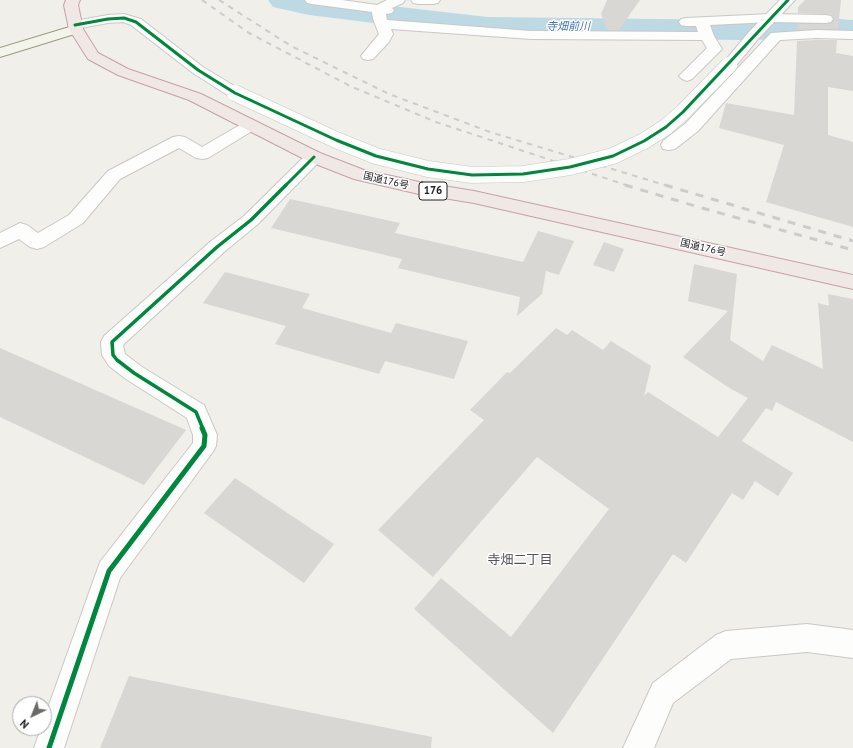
<!DOCTYPE html>
<html>
<head>
<meta charset="utf-8">
<style>
  body { margin:0 }
  #map { position:relative; width:853px; height:748px; overflow:hidden; background:#f0efea; font-family:"PT Sans",sans-serif }
  canvas { display:block }
  .north { position:absolute; left:12px; top:696px; width:40px; height:40px; box-sizing:border-box; background:#fff; border:1px solid #a7a7a7; border-radius:50%; rotate:223deg; font-size:11px; font-weight:700; line-height:16px; text-align:center; color:#222 }
  .north::after { content:''; display:block; margin:auto; width:14px; height:18px; background:#6a6a68; clip-path:polygon(50% 0,100% 100%,50% 72%,0 100%) }
</style>
</head>
<body>
<div id="map">
<canvas width="853" height="748"></canvas>
<div class="north">N</div>
</div>
<script>
const ctx = document.querySelector('canvas').getContext('2d');
ctx.lineJoin = 'round';
const shape = rows => new Path2D(rows.map(r => 'M' + r).join(''));
function fill(path, color) { ctx.fillStyle = color; ctx.fill(path, 'evenodd'); }
function trace(path, color, width, dash) { ctx.strokeStyle = color; ctx.lineWidth = width; ctx.lineCap = dash ? 'butt' : 'round'; ctx.setLineDash(dash || []); ctx.stroke(path); }
function drawText(font, color, halo, rows, align = 'center') {
  ctx.font = font + ' "PT Sans","Noto Sans JP",sans-serif'; ctx.lineWidth = 3; ctx.setLineDash([]); ctx.textBaseline = 'middle'; ctx.strokeStyle = halo; ctx.fillStyle = color; for (const [text, x, y, turn = 0] of rows) {
    ctx.save(); ctx.translate(x, y); ctx.rotate((+turn || 0) * Math.PI / 180); ctx.textAlign = isNaN(turn) ? turn : align; if (halo) ctx.strokeText(text, 0, 0); ctx.fillText(text, 0, 0); ctx.restore();
  }
}
fill(shape([
  [268,0,339,0,487,17,742,20,824,18,853,20,853,40,824,38,742,40,487,37,309,15,273,7,268,0]
]), '#bcd9e4');
fill(shape([
  [607,0,640,0,619,30,607,30,601,14],
  [805,0,841,0,838,29,797,30,798,24,826,24,831,23,834,20,832,15,826,14,798,13,798,7],
  [817,40,837,40,836,53,853,56,853,91,828,87,828,135,853,142,853,227,766,202,784,145,719,128,726,103,794,115,797,41],
  [290,199,400,223,395,233,523,262,538,231,574,241,559,275,546,271,542,294,517,316,520,297,398,268,402,259,271,228],
  [604,242,624,249,614,272,593,265],
  [694,264,737,274,730,340,763,361,772,345,823,369,818,303,829,306,828,294,853,299,853,442,776,402,772,411,766,408,742,441,793,473,778,496,755,481,743,500,732,493,686,563,673,554,553,733,414,609,441,578,511,637,609,509,537,457,433,577,378,530,484,420,470,410,507,372,510,373,556,328,567,335,572,330,603,350,611,341,651,366,644,396,648,392,718,437,748,398,731,389,683,357,728,311,688,301],
  [225,272,310,294,302,308,391,333,396,323,468,341,454,379,385,361,379,374,275,344,286,326,203,303],
  [0,348,186,430,144,485,0,417],
  [235,478,334,544,304,583,204,513],
  [129,676,432,737,431,748,100,748]
]), '#d8d7d3');
const minor = shape([
  [305,0,342,0,377,5,387,0,405,0,403,3,392,8,394,10,392,13,386,14,387,20,531,31,698,32,696,26,686,26,681,25,679,22,681,19,686,18,771,14,826,15,831,16,833,19,831,22,826,23,771,22,710,25,714,36,722,49,692,79,687,81,682,79,679,76,707,48,702,40,531,39,391,29,393,34,389,42,373,59,368,60,363,59,361,56,379,34,373,19,372,12,312,4,307,3,305,0],
  [411,0,440,0,438,3,433,4,418,4,413,3,411,0],
  [817,30,853,31,853,39,817,38,780,40,698,131,675,149,669,150,663,149,661,145,663,141,686,123,771,33,817,30],
  [251,120,257,122,259,125,257,128,208,158,202,159,196,158,179,148,120,179,83,223,44,247,37,249,30,247,19,239,0,248,0,233,20,223,27,225,38,233,69,215,108,171,173,137,179,136,185,137,202,147,245,122,251,120],
  [314,152,320,153,323,157,320,161,258,224,224,252,123,345,125,354,142,367,204,405,217,435,216,446,212,453,120,578,64,748,34,748,41,728,44,728,44,719,100,562,193,443,193,435,187,418,126,379,109,366,102,355,101,342,104,336,210,242,244,216,308,153,314,152],
  [807,624,853,630,853,658,807,652,731,659,673,703,654,748,623,748,653,683,716,635,726,631,807,624]
]);
const tertiary = shape([
  [780,0,795,0,758,39,734,68,729,69,724,68,722,65,724,62,748,33,780,0],
  [124,14,141,19,203,67,241,90,243,93,241,96,235,98,229,96,193,73,131,25,123,22,108,23,75,29,70,28,68,25,70,22,75,21,108,15,124,14]
]);
const secondary = shape([
  [76,25,81,26,83,29,81,32,0,57,0,48,76,25]
]);
const trunk = shape([
  [66,0,80,0,78,5,83,29,98,53,128,69,201,94,320,153,364,170,419,182,474,191,853,275,853,289,474,203,419,194,354,179,308,161,189,100,118,75,88,59,69,29,64,5,66,0]
]);
trace(minor, '#c9c8c6', 2);
trace(tertiary, '#c9c8c6', 2);
trace(secondary, '#979b80', 2);
trace(trunk, '#c7a0a8', 2);
fill(minor, '#fdfdfc');
fill(tertiary, '#fdfdfc');
fill(secondary, '#f3f5ec');
fill(trunk, '#f0e8e4');
trace(shape([
  [202,0,249,33,350,86,436,122,629,186],
  [219,0,291,46,389,94,490,132,668,186]
]), '#cccccb', 2, [5.5, 5.5]);
trace(shape([
  [625,185,702,208,853,250],
  [665,185,853,241]
]), '#cccccb', 3, [8, 8]);
const tertiaryBridge = shape([
  [235,93,336,140,376,156,428,169,472,175,523,174,570,167,613,156,644,141,666,127,683,112,729,65]
]);
trace(tertiaryBridge, '#c9c8c6', 17, []);
trace(tertiaryBridge, '#fdfdfc', 16);
trace(shape([
  [75,25,108,19,124,18,136,22,198,70,235,93,336,140,376,156,428,169,472,175,523,174,570,167,613,156,644,141,666,127,683,112,788,0],
  [285,186,314,157]
]), '#00873e', 3);
trace(shape([
  [203,429,196,412,134,373,117,360,113,355,112,342,217,247,251,220,286,185]
]), '#00873e', 3.5);
trace(shape([
  [49,748,109,571,204,446,205,435,202,428]
]), '#00873e', 5);
drawText('10px', '#222', '#fff', [
  ["国道176号",386,181,13],
  ["国道176号",703,248,13]
]);
drawText('italic 11px', '#4676b9', '#fff', [
  ["寺畑前川",568,27]
]);
for (const [x, y, w] of [
  [433,191,28]
]) { const box = new Path2D(); box.roundRect(x - w / 2, y - 9, w, 18, 3); ctx.fillStyle = '#fff'; ctx.fill(box); trace(box, '#222', 1); }
drawText('bold 11px', '#222', null, [
  ["176",433,191]
]);
drawText('13px', '#555', '#fff', [
  ["寺畑二丁目",520,560]
]);
</script>
</body>
</html>
